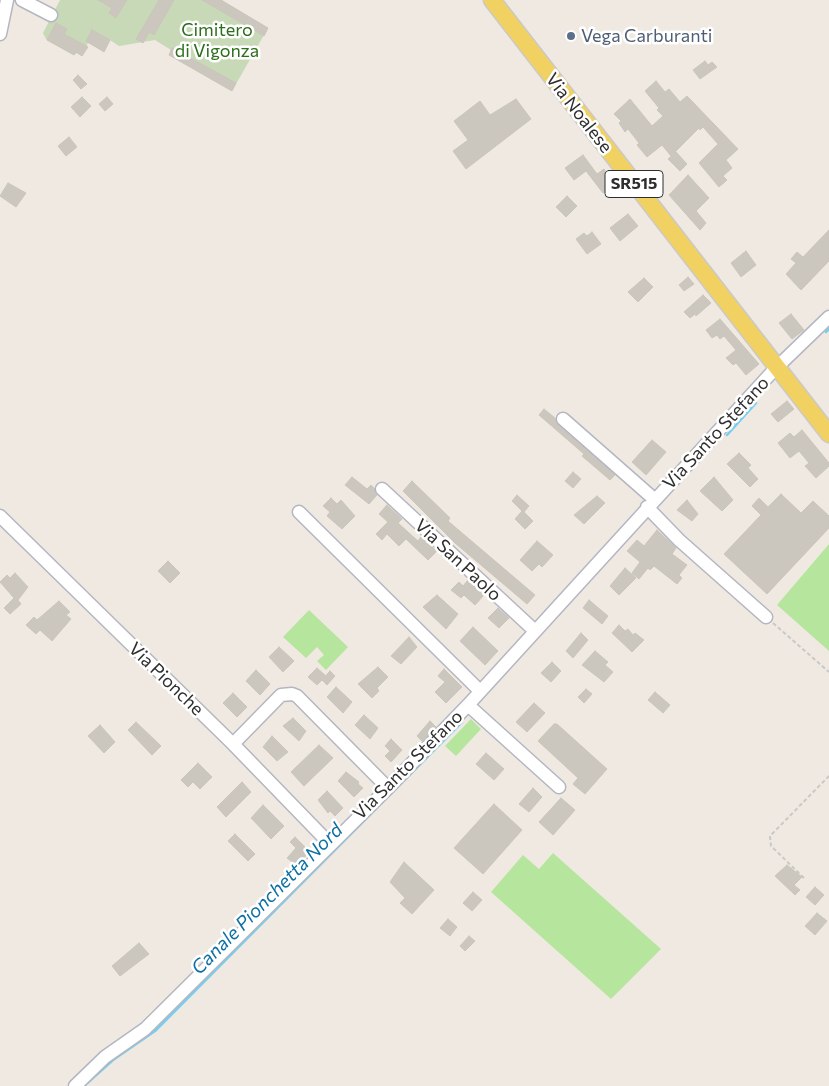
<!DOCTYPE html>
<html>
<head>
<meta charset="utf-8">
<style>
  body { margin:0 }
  canvas { display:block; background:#efe9e1 }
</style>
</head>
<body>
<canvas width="829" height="1086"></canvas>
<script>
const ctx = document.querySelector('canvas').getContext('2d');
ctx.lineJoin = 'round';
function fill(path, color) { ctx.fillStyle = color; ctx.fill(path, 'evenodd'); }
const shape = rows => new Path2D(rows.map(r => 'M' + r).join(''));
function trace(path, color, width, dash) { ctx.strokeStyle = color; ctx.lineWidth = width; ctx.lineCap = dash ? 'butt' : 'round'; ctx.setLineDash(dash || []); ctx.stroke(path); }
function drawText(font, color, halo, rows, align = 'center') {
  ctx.font = font + ' Commissioner,sans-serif'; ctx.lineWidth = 5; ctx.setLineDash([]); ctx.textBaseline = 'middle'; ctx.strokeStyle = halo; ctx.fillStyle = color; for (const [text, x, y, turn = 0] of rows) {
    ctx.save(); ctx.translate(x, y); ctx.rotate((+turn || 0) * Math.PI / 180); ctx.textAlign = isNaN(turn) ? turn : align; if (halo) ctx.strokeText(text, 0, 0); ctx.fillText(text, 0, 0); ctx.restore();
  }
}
fill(shape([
  [829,544,829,651,777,605],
  [309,610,348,647,326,670,317,661,324,655,317,647,306,658,283,637],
  [471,719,481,729,456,756,445,746],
  [553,853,661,949,611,999,491,892,523,855,539,869]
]), '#b6e59e');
fill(shape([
  [60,0,221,0,268,28,232,91,169,55,171,50,155,40,119,46,110,40,104,51,88,43,82,56,77,53,74,55,46,39,43,33]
]), '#c8d9b8');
trace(shape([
  [826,332,829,329],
  [727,435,756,403],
  [84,1086,113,1060,155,1031,462,722]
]), '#75cff0', 2.5);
const building = shape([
  [98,0,127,0,116,18,109,13,112,8,98,0],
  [159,0,174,0,154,35,149,32,143,43,136,39,159,0],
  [202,0,221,0,268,28,264,36,202,0],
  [56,23,67,29,64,34,88,47,82,56,76,52,74,55,47,40,56,23],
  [92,30,110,40,104,52,86,41,92,30],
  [172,48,236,83,232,91,169,55,172,48],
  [705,61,708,65,712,62,717,67,700,79,693,70,705,61],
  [78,75,87,84,81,89,73,80,78,75],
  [656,81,665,92,669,89,680,102,687,96,738,149,726,160,732,168,723,176,727,180,719,187,699,163,718,144,703,127,700,130,699,128,671,156,662,145,647,157,637,145,639,143,628,129,625,132,619,123,621,121,614,114,630,99,652,126,663,116,657,110,659,108,645,91,656,81],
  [82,97,91,106,80,117,71,107,82,97],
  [107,97,113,104,105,111,99,104,107,97],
  [516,99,531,119,466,169,453,151,468,140,454,121,480,101,490,115,516,99],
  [69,137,77,147,66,156,58,146,69,137],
  [676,152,687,164,680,171,668,159,676,152],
  [583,155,597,174,604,169,613,181,606,186,609,189,603,193,586,171,574,180,565,168,583,155],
  [688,175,709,198,696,211,706,223,700,230,669,195,688,175],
  [8,183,26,193,16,207,0,196,8,183],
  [567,196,577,206,566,217,556,207,567,196],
  [628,214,638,226,620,241,610,228,628,214],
  [829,230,829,261,801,290,786,274,796,263,791,259,797,252,803,257,829,230],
  [592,232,601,244,587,254,576,239,584,233,587,236,592,232],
  [746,251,756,265,741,277,731,263,746,251],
  [688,277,694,284,684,291,679,285,688,277],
  [644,278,653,287,638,302,628,292,644,278],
  [703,295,711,303,696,316,695,314,690,318,684,312,703,295],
  [791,314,804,330,792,339,779,323,791,314],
  [720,319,759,364,746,375,736,363,733,365,726,358,736,350,724,336,720,339,717,335,712,338,706,330,720,319],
  [787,401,794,409,778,422,771,414,787,401],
  [544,409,555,418,558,425,615,475,610,480,582,456,584,454,539,415,544,409],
  [802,430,829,463,829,466,816,478,805,466,809,463,799,451,790,458,778,443,790,433,794,437,802,430],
  [652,440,666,452,646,475,632,462,652,440],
  [739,453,751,465,748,468,758,479,750,487,727,464,739,453],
  [573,472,581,479,573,488,565,481,573,472],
  [352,477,367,489,371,485,374,488,377,495,369,504,345,485,352,477],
  [714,477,733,500,722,511,700,491,714,477],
  [412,481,450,518,448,521,535,595,527,604,455,543,403,491,412,481],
  [781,494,801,513,813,501,829,516,829,528,767,594,724,554,761,515,752,506,759,498,768,507,781,494],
  [517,495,529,506,524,512,533,521,525,529,515,519,522,511,512,501,517,495],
  [597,496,605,503,584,524,574,515,597,496],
  [331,498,337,504,341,500,355,516,342,529,327,516,330,512,323,506,331,498],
  [687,500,698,514,692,521,677,510,687,500],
  [387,505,402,519,398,523,418,541,421,537,437,551,428,560,406,539,399,546,387,534,382,540,376,534,388,522,379,514,387,505],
  [657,530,676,548,672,554,687,565,679,575,682,578,677,584,654,566,650,570,648,568,639,579,632,573,640,562,627,551,637,540,644,546,657,530],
  [537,541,553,555,542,567,539,564,532,571,520,560,537,541],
  [168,561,180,573,170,583,158,571,168,561],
  [625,568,636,578,619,595,610,586,625,568],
  [15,573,28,587,18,600,21,604,10,614,4,608,14,598,0,582,7,575,10,578,15,573],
  [468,580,484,595,475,605,464,595,461,598,451,590,459,582,463,586,468,580],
  [437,595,458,614,446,629,423,607,437,595],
  [589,600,608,616,602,624,583,608,589,600],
  [59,601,70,612,66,615,71,619,52,641,40,630,36,634,26,625,34,617,37,620,59,601],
  [498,608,509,618,499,628,488,618,498,608],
  [619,625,625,631,628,629,633,635,635,633,644,640,632,652,612,633,619,625],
  [473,627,498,651,485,665,460,641,473,627],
  [581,633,588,640,573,658,566,651,581,633],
  [409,637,417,647,401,664,391,656,409,637],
  [279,647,294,661,283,672,269,657,279,647],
  [595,651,608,662,605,665,613,672,604,682,582,665,595,651],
  [552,662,561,671,551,682,541,673,552,662],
  [378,667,388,677,377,688,379,691,372,698,358,684,378,667],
  [317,668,326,676,317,685,308,677,317,668],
  [444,669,462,687,446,703,435,692,445,682,438,676,444,669],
  [256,670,270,684,260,695,246,681,256,670],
  [330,671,335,676,327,685,322,680,330,671],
  [336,687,352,702,343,713,327,697,336,687],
  [586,689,592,694,584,703,578,697,586,689],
  [655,692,670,705,663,713,648,700,655,692],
  [233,693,247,707,237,717,223,703,233,693],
  [534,703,545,713,527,732,516,722,534,703],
  [364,715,378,728,370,739,355,725,364,715],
  [293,718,306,731,299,741,283,726,293,718],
  [430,721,436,727,422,741,417,736,430,721],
  [136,722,161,746,152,755,128,730,136,722],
  [554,724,557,724,607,769,585,794,573,784,578,778,538,741,554,724],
  [100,725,115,742,104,753,88,736,100,725],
  [272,736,288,752,277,761,263,747,272,736],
  [391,739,402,750,391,762,385,756,390,751,385,746,391,739],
  [319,745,333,758,304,786,291,772,319,745],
  [486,753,504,769,494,780,476,764,486,753],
  [198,763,212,777,200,789,193,782,188,787,181,780,198,763],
  [346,772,359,782,358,784,363,788,354,797,338,781,346,772],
  [242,782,251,792,226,817,217,807,242,782],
  [533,788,542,797,529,812,519,804,533,788],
  [327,791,343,808,335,816,330,811,328,813,318,800,327,791],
  [561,798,575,810,553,835,539,822,561,798],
  [494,804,522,830,483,874,454,848,494,804],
  [263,805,284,826,271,839,251,818,263,805],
  [235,834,255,854,248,861,228,841,235,834],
  [295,837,310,852,296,865,287,858,296,848,290,842,295,837],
  [404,862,434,890,412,914,400,903,405,898,390,882,404,862],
  [787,865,802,877,794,885,800,890,795,895,775,876,787,865],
  [815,887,824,895,815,905,806,897,815,887],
  [473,892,482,900,472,911,463,903,473,892],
  [817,913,827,921,815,935,805,926,817,913],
  [448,919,457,927,450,936,440,928,448,919],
  [469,936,475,941,465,951,460,946,469,936],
  [139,943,149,954,120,976,112,966,139,943]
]);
fill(building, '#cbc7bf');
trace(building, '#cbc5ba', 1);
const minor = shape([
  [22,0,51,15],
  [0,34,7,0],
  [563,419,654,499],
  [382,489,535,631],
  [647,507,679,540,766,617],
  [299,512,480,691],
  [0,516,233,744,330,844],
  [468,705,559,787],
  [233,744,281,695,292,694,297,696,388,788],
  [75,1086,105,1057,145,1029,388,788,468,705,773,371,829,317]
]);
const major = shape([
  [492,0,829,434]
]);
trace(minor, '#b4b7c1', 15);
trace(major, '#c9c9c9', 19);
trace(shape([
  [773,623,829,672],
  [804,878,771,846,770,836,829,776]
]), '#c9c9c9', 2, [4, 2.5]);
trace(minor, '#fff', 12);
trace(major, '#f2d163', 16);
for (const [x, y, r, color] of [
  [571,36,5,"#5c6f8a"]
]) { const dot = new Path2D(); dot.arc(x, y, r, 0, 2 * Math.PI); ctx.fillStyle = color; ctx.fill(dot); trace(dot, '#fff', 2); }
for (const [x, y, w] of [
  [634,184,58]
]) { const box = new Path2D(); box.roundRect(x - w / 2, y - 13.5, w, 27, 4); ctx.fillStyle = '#fff'; ctx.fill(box); trace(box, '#2e2e2e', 1); }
drawText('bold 16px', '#2e2e2e', null, [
  ["SR515",634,184]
]);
drawText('18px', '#2c6e1b', '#fff', [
  ["Cimitero",217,30],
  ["di Vigonza",217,51]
]);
drawText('18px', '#4e5e75', '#fff', [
  ["Vega Carburanti",581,36]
], 'left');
drawText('18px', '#2e2e2e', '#fff', [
  ["Via Noalese",579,113,52],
  ["Via Santo Stefano",716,433,-47],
  ["Via San Paolo",458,560,43],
  ["Via Pionche",166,679,44],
  ["Via Santo Stefano",408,765,-45]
]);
drawText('italic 19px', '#0d6fa3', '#fff', [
  ["Canale Pionchetta Nord",267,899,-45]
]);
</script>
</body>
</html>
